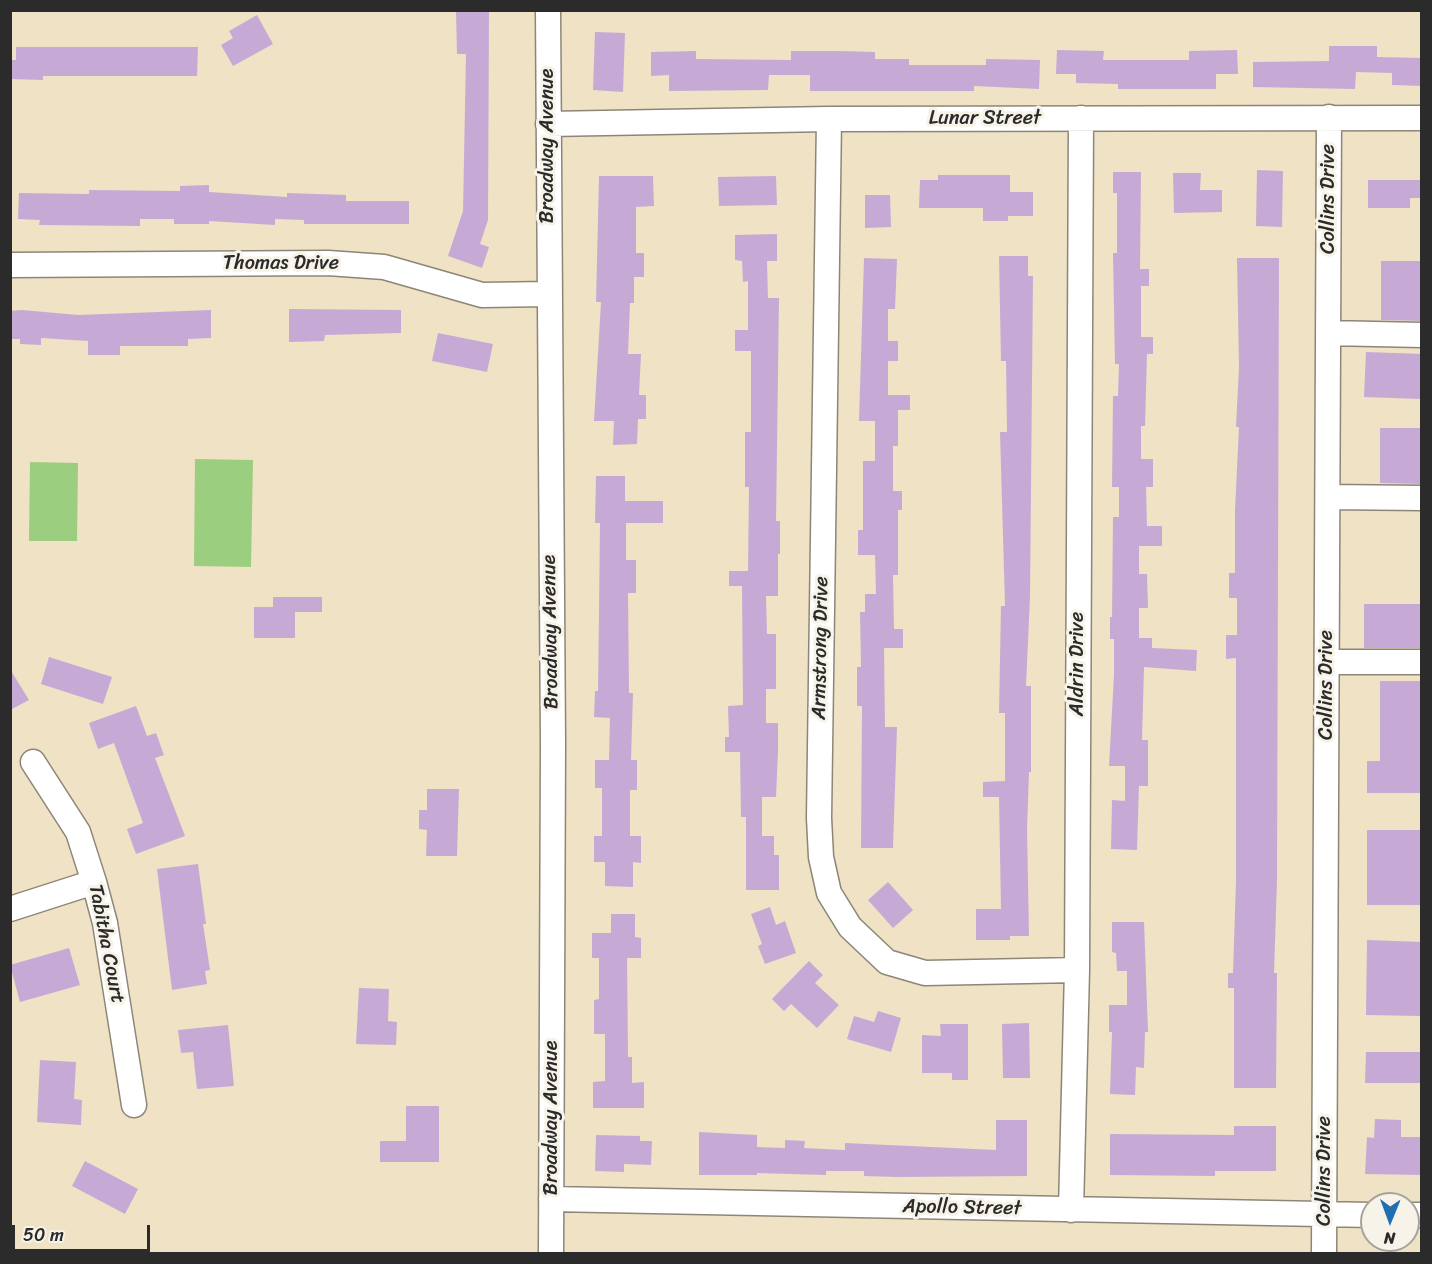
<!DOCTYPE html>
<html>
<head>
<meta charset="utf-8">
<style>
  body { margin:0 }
  #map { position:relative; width:1432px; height:1264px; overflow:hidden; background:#efe2c5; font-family:Sriracha,sans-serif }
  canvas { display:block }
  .frame { position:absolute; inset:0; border:12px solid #2b2b2b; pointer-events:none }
  .north { position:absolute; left:1360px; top:1192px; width:60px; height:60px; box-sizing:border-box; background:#f7f3e8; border:2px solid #a5a39c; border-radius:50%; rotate:181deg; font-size:16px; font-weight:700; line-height:24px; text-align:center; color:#2b2b2b }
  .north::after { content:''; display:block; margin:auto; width:21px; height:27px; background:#1f6fb2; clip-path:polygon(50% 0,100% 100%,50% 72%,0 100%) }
  .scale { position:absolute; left:12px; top:1225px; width:138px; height:27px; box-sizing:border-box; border:3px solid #2b2b2b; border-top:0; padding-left:8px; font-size:18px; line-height:21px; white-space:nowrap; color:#2b2b2b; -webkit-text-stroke:4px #f7f3e8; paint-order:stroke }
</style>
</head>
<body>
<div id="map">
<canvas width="1432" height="1264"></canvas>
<div class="frame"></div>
<div class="north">N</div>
<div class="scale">50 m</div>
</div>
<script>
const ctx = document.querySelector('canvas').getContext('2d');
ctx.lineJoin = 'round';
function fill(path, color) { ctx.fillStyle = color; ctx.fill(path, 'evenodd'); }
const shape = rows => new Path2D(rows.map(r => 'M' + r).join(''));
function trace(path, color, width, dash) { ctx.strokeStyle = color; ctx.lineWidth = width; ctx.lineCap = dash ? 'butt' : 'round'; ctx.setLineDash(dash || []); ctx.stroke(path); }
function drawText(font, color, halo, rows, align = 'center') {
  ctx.font = font + ' Sriracha,sans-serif'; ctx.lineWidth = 6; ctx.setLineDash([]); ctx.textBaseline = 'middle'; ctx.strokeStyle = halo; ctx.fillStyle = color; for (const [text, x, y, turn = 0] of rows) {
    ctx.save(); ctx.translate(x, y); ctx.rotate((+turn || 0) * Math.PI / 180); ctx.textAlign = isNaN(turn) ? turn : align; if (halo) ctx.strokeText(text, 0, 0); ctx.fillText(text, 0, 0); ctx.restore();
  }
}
fill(shape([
  [195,459,253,460,251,567,194,566],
  [30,462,78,463,77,541,29,541]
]), '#9bce7e');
fill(shape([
  [456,10,489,10,488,220,480,244,489,247,482,268,448,256,463,211,466,54,457,54],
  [257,15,273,44,233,66,221,45,233,38,229,31],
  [595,32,625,33,623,92,593,90],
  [1329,46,1377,46,1377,57,1422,58,1422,86,1392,85,1392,73,1356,72,1355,89,1253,87,1253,62,1329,61],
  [16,47,198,47,197,76,43,76,43,80,10,79,10,60,16,60],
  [1057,50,1104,51,1103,60,1189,60,1189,51,1237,50,1238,74,1216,74,1216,89,1118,89,1118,84,1076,83,1076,74,1056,74],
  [696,51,696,59,791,60,791,51,838,51,875,52,875,59,909,59,909,65,986,65,986,59,1040,60,1039,89,974,86,974,91,810,91,810,75,769,75,768,90,669,91,669,75,651,76,651,52],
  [1257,170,1283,171,1282,227,1256,226],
  [1113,172,1141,172,1140,269,1149,269,1149,286,1141,286,1141,337,1153,337,1153,354,1147,354,1145,426,1141,426,1141,459,1153,459,1153,487,1146,487,1147,526,1162,526,1162,546,1139,546,1139,574,1147,574,1148,608,1139,608,1139,638,1152,638,1152,648,1197,650,1196,671,1144,667,1142,740,1148,740,1148,786,1139,786,1137,850,1111,849,1112,800,1125,801,1125,766,1109,766,1114,675,1114,639,1110,639,1110,617,1112,617,1113,517,1119,517,1119,487,1112,487,1113,396,1118,396,1119,364,1115,364,1113,253,1117,253,1117,193,1113,193],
  [1173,173,1201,173,1200,190,1222,190,1222,212,1174,213],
  [938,175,1010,175,1010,192,1033,192,1033,216,1008,216,1008,221,983,221,983,208,919,208,920,180,938,180],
  [599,176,653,176,654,206,636,207,636,253,644,253,644,277,634,277,634,303,630,303,628,354,641,354,639,395,646,395,646,419,638,419,637,444,613,445,614,421,594,421,601,302,596,302],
  [776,176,777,205,719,206,718,177],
  [1368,180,1422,180,1422,198,1410,198,1410,208,1368,208],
  [209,185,209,192,287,197,287,193,346,195,346,201,409,201,409,224,304,224,304,220,275,219,275,225,209,221,209,224,174,224,174,219,140,219,140,226,39,225,40,220,18,219,19,193,89,194,89,190,180,191,180,186],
  [865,195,890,195,891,227,865,228],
  [777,234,777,261,767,261,768,298,779,298,776,521,780,521,780,554,778,554,778,596,766,596,767,634,776,634,776,689,766,689,766,723,778,723,778,751,776,797,762,797,762,836,774,836,774,855,779,855,779,890,746,890,746,817,741,817,740,752,725,752,725,737,729,737,728,706,743,705,742,586,729,586,729,571,748,571,749,487,745,487,745,432,751,432,751,351,735,351,735,330,748,330,748,281,743,282,742,261,735,260,735,235],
  [999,256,1028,256,1028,276,1033,276,1030,596,1026,686,1031,686,1031,772,1029,772,1027,829,1029,936,1010,936,1010,940,976,940,976,909,1001,909,999,797,983,797,983,782,1005,781,1005,713,999,713,1001,606,1005,606,1000,432,1007,432,1006,361,1001,361],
  [864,258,897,259,895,309,888,309,888,341,898,341,898,361,888,361,888,395,910,395,910,410,898,410,898,446,893,446,893,491,902,491,902,510,898,510,898,575,893,575,894,629,903,629,903,648,884,648,885,727,897,727,893,848,861,848,862,706,857,706,857,667,861,667,860,612,865,612,865,594,876,594,875,555,858,555,858,530,863,530,863,461,875,461,875,421,859,421],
  [1237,258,1279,258,1277,880,1274,973,1277,973,1276,1088,1234,1088,1234,988,1228,988,1228,973,1233,973,1236,880,1236,658,1226,659,1226,635,1237,635,1237,598,1229,598,1229,573,1235,573,1235,510,1239,427,1236,427,1239,367],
  [1381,261,1422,261,1422,321,1381,320],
  [289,309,401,310,401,333,325,335,324,341,289,342],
  [22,310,78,315,211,310,211,338,188,339,188,346,120,346,120,355,88,355,88,341,41,338,41,345,20,344,20,339,10,339,10,311],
  [438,333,493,344,487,372,432,361],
  [1366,352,1422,354,1422,399,1364,397],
  [1380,428,1422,428,1422,484,1380,483],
  [596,476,625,476,625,501,663,501,663,523,626,523,626,560,636,560,636,593,628,593,629,693,633,693,631,760,637,760,637,790,630,790,630,836,641,836,641,863,633,862,633,887,605,886,605,862,594,862,594,836,602,836,602,788,595,788,595,760,609,760,610,718,594,717,595,691,598,691,599,613,600,523,595,523],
  [273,597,322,597,322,612,295,612,295,638,254,638,254,607,273,607],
  [1364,604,1422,604,1422,648,1364,648],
  [49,657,112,677,103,704,41,684],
  [10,669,29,700,10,710],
  [1380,681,1422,681,1422,793,1367,793,1367,761,1380,761],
  [136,706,147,736,156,733,164,755,155,758,185,836,136,854,127,829,143,823,114,743,98,749,89,723],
  [427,789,459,789,457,856,426,856,427,830,419,829,419,810,427,810],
  [1367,830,1422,830,1422,905,1367,905],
  [198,864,206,924,203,924,210,970,205,971,207,984,172,990,157,869],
  [888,882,913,910,893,928,868,900],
  [770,907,776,925,785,921,796,953,765,964,758,946,762,944,751,914],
  [611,914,635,914,635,937,641,938,641,958,627,958,628,1057,632,1057,632,1083,644,1082,644,1108,593,1108,593,1082,605,1081,605,1034,594,1034,594,1000,599,999,599,958,592,958,592,933,611,933],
  [1112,922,1144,922,1148,1032,1145,1032,1144,1068,1136,1067,1135,1095,1110,1094,1112,1032,1109,1032,1109,1005,1127,1005,1127,971,1117,971,1116,953,1112,952],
  [1367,940,1422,942,1422,1016,1366,1015],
  [69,948,80,985,20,1002,10,965],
  [809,961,823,975,815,983,839,1005,817,1028,791,1004,784,1011,772,999],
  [359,988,389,989,388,1021,397,1022,396,1045,356,1044],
  [878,1011,901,1018,891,1052,847,1039,854,1016,874,1022],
  [1029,1023,1030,1078,1003,1078,1002,1024],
  [940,1024,968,1024,968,1080,952,1080,952,1073,922,1073,922,1035,941,1036],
  [228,1025,234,1086,197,1089,193,1052,181,1053,178,1030],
  [1366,1052,1422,1052,1422,1083,1365,1083],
  [40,1060,76,1062,74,1099,82,1100,81,1125,37,1122],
  [406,1106,439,1106,439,1162,380,1162,380,1141,406,1141],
  [1375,1119,1401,1120,1401,1137,1422,1137,1422,1175,1365,1174,1367,1137,1374,1138],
  [996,1120,1027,1120,1027,1176,897,1177,864,1176,864,1171,826,1171,826,1175,757,1173,757,1175,699,1175,699,1132,757,1135,757,1147,785,1148,785,1140,805,1141,804,1148,845,1150,845,1143,996,1150],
  [1234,1126,1276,1126,1276,1171,1215,1171,1215,1176,1110,1175,1110,1134,1234,1135],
  [596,1135,640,1136,640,1141,652,1141,651,1165,624,1164,624,1172,595,1171],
  [85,1161,138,1189,125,1214,72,1186]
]), '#c6aad5');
const minor = shape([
  [548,10,553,744,551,1254],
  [829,119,819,818,821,857,829,893,850,927,887,962,925,973,1077,970],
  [548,124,829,119,1422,118],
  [10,265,328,263,384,267,482,295,548,294],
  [1328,333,1422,335],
  [1328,497,1422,498],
  [1327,662,1422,662],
  [33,762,78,832,94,882,105,923,134,1105],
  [10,909,94,882],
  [551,1199,1372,1215],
  [1071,1210,1077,970,1081,118],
  [1408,1215,1422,1215],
  [1324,1254,1329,117]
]);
trace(minor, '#8d8678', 27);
trace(minor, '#fff', 24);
drawText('20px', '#2b2b2b', '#f7f3e8', [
  ["Lunar Street",985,119],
  ["Broadway Avenue",548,146,-90],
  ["Collins Drive",1329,199,-90],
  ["Thomas Drive",281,264],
  ["Broadway Avenue",551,632,-91],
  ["Armstrong Drive",821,648,-89],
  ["Aldrin Drive",1078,664,-90],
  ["Collins Drive",1327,685,-90],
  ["Tabitha Court",106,944,79],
  ["Broadway Avenue",552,1118,-90],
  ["Collins Drive",1325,1171,-90],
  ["Apollo Street",962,1208,1]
]);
</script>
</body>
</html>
